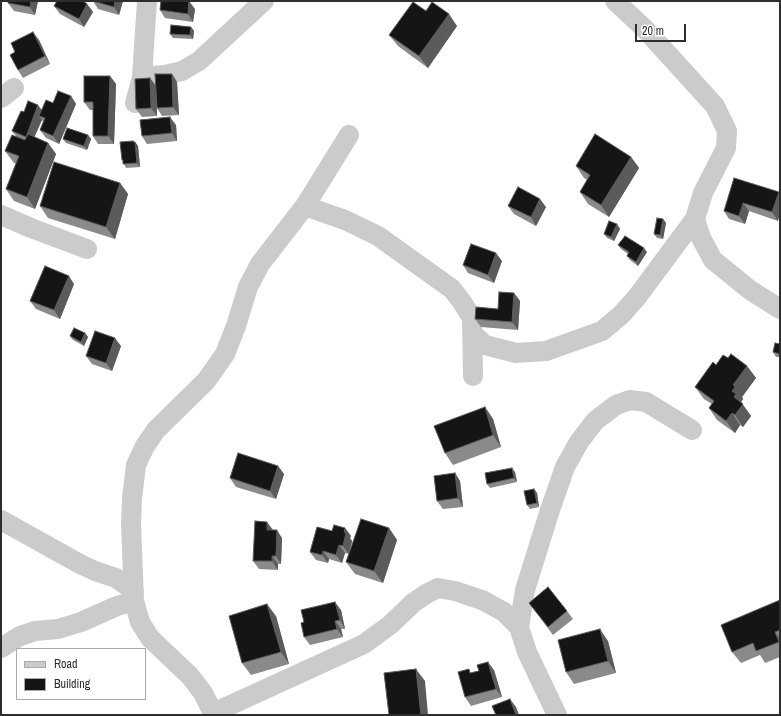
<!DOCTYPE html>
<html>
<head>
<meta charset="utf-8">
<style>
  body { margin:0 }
  #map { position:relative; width:781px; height:716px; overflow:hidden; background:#fff; font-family:"Archivo Narrow",sans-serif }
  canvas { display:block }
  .frame { position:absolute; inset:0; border:2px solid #2e2e2e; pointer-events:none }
  .legend { position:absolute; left:16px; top:648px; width:130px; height:52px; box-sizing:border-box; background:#fff; border:1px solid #ababab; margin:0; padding:5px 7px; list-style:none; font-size:12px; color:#2e2e2e }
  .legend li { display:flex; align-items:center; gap:8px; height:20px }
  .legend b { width:20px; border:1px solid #ababab }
  .scale { position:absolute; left:635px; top:24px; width:51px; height:18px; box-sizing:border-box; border:2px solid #2e2e2e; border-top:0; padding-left:5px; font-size:12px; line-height:14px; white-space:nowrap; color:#2e2e2e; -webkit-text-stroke:3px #fff; paint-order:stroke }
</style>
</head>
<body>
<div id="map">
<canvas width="781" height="716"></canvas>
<div class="frame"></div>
<ul class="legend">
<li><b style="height:5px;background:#cbcbcb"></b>Road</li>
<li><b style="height:11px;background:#151515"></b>Building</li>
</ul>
<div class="scale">20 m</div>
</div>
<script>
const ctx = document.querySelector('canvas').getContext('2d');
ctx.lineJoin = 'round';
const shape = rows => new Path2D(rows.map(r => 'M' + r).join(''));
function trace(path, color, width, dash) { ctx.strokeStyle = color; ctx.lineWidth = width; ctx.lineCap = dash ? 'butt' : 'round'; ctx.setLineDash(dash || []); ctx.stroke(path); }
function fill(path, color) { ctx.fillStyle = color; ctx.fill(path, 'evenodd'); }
trace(shape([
  [615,1,645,29,715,106,727,131,726,148,703,193,695,219,701,238,713,260,750,290,780,309],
  [142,77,165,75,182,71,199,61,264,1],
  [1,98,14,88],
  [135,103,142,77,147,1],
  [305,206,345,220,378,236,452,289,462,302,472,318,473,376],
  [1,215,31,228,87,249],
  [473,334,485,345,516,353,546,351,602,331,621,315,637,297,695,219],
  [1,520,80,564,95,571,116,578,134,591],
  [1,648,20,636,35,631,58,629,81,622,117,606,134,601],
  [213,713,364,644,390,625,413,603,426,594,438,588,455,591,482,600,504,612,519,627],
  [214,715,203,693,190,676,150,638,140,622,134,601,131,523,132,499,136,465,145,446,156,430,206,381,225,354,236,326,248,287,260,264,305,206,349,135],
  [557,715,527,652,519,627,525,590,550,510,565,467,579,442,595,421,616,405,630,400,646,402,692,430]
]), '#cbcbcb', 20);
fill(shape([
  [8,1,38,1,35,15,14,11,8,3],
  [93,1,123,1,119,15,98,9],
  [87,4,93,12,84,27,60,14,54,6],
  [195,9,193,22,165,18,160,10],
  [426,11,457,26,428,68,398,46,389,35],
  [191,27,194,31,193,39,173,38,170,34],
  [39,40,50,64,23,78,18,70],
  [172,74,177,82,179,115,162,116,157,108],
  [110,76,116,84,114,144,98,144,93,136,93,110,90,110,84,102],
  [150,78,156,86,157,116,142,117,136,109],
  [71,96,76,104,59,144,46,138,40,130,43,122,42,120,34,137,48,143,56,154,35,209,14,201,6,189,16,163,14,163,5,151,16,136,12,131,24,112,41,110,53,103],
  [176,125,177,141,147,144,142,136],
  [88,135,91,139,87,150,66,143,63,139],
  [133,141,134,142,135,142,138,146,140,167,126,168,122,160],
  [631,157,639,168,609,217,588,204,580,192,587,180,584,178,576,166],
  [734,178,780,194,778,221,749,211,745,224,729,219,724,211],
  [120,183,128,194,115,239,48,218,40,206],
  [508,206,546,207,536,226,514,214],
  [663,219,666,223,663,239,657,238,654,234],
  [617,224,620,229,614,241,607,238,604,234],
  [618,245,647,252,638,266,630,260,627,256,628,254,621,249],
  [502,261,494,283,468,273,463,265],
  [74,284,60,319,36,309,30,301],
  [514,293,520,301,518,330,481,327,475,319,498,309],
  [85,333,88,337,84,346,73,340,70,336],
  [780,344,780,357,776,357,773,352],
  [121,346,112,371,92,364,86,356],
  [728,358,747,366,756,378,742,397,743,399,741,402,751,416,743,427,740,425,735,433,717,420,709,408,712,404,704,399,695,387],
  [485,407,493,419,501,447,453,465,445,453],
  [278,466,284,474,276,499,236,487,230,478],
  [515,472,517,482,490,488,487,484],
  [455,473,460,481,463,507,443,509,437,501],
  [534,489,537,493,539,507,530,509,527,505],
  [345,528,351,536,350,538,352,541,349,554,345,553,342,563,329,559,328,563,316,560,310,552,332,531],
  [389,528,397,540,383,583,355,574,346,562],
  [273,530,282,538,281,564,278,564,278,570,259,569,253,561],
  [780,600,780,657,765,663,760,655,741,663,732,652],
  [529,603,567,611,573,619,553,635],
  [341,610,345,629,341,629,343,637,310,645,304,637,304,622],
  [276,616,289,664,251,675,242,663],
  [608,641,616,673,574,684,566,672],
  [494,670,502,697,471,706,465,697,472,673,479,671]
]), '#8a8a8a');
fill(shape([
  [31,1,38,1,35,15,30,7],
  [115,1,123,1,119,15,114,7],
  [189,1,195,9,193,22,188,14],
  [87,4,93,12,84,27,79,19],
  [449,14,457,26,428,68,419,56],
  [191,27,194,31,193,39,190,35],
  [33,32,39,40,50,64,45,56],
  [172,74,177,82,179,115,173,107],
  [110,76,116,84,114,144,108,136],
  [150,78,156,86,157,116,151,108],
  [71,96,76,104,59,144,53,136],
  [38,105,44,113,39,116,42,120,31,145,26,137],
  [170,117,176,125,177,141,172,133],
  [88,135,91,139,87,150,84,146],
  [133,141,135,144,135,142,138,146,140,167,137,163],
  [48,143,56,154,35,209,27,197],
  [631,157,639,168,609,217,601,205],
  [120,183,128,194,115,239,106,227],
  [779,192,780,194,780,214,778,221,772,212],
  [540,199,546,207,536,226,531,217],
  [743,203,749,211,745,224,739,216],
  [663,219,666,223,663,239,660,235],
  [617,224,620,229,614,241,611,237],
  [644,248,647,252,638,266,636,262],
  [496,253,502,261,494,283,488,275],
  [69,276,74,284,60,319,54,310],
  [514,293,520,301,518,330,512,322],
  [85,333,88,337,84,346,81,342],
  [115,338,121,346,112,371,106,363],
  [747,366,756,378,742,397,743,399,741,402,751,416,743,427,735,415,734,397,732,391,733,385],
  [485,407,493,419,501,447,493,435],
  [732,413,740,425,735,433,726,421],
  [278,466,284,474,276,499,270,491],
  [512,468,515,472,517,482,514,478],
  [455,473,460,481,463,507,458,498],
  [534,489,537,493,539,507,537,503],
  [267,522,273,530,267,530],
  [345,528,351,536,350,538,352,541,349,554,343,546,344,532],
  [389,528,397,540,383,583,374,571],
  [277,530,282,538,281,564,276,556],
  [339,545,345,553,342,563,336,555],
  [323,551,329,559,328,563,322,555],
  [272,556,278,564,278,570,272,561],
  [335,602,341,610,345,629,340,620],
  [267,604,276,616,289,664,281,652],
  [335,621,341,629,343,637,337,629],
  [600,629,608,641,616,673,608,661],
  [775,632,780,639,780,642,779,642],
  [488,662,494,670,502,697,496,689],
  [416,669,425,681,428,715,421,715],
  [510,699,516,707,519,715,516,715]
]), '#5b5b5b');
const building = shape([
  [8,1,31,1,30,7,8,3,8,1],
  [57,1,83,1,87,4,79,19,54,6,57,1],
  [93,1,115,1,114,7,93,1],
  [161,1,189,1,188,14,160,10,161,1],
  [413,2,426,11,432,2,449,14,419,56,389,35,413,2],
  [171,25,191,27,190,35,170,34,171,25],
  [33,32,45,56,18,70,10,55,15,52,11,43,33,32],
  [155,74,172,74,173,107,157,108,155,74],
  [84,76,110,76,108,136,93,136,93,102,84,102,84,76],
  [150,78,151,108,136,109,135,79,150,78],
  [58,91,71,96,53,136,40,130,45,118,39,116,46,100,53,103,58,91],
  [28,101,38,105,26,137,12,131,21,111,24,112,28,101],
  [170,117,172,133,142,136,140,120,170,117],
  [67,128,88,135,84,146,63,139,67,128],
  [28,134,48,143,27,197,6,189,19,156,5,151,12,135,25,140,28,134],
  [595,134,631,157,601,205,580,192,590,175,576,166,595,134],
  [133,141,133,142,135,142,137,163,123,164,123,160,122,160,120,142,133,141],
  [54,162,120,183,106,227,40,206,54,162],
  [734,178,779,192,772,212,743,203,739,216,724,211,734,178],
  [518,187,540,199,531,217,508,206,518,187],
  [657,218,663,219,660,235,654,234,657,218],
  [609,221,617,224,611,237,604,234,609,221],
  [625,236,644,248,636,262,627,256,629,252,618,245,625,236],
  [471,244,496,253,488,275,463,265,471,244],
  [45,266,69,276,54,310,30,301,45,266],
  [499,292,514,293,512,322,475,319,476,307,498,309,499,292],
  [74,328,85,333,81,342,70,336,74,328],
  [95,331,115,338,106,363,86,356,95,331],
  [775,343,780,344,780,354,773,352,775,343],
  [731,354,747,366,733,385,735,387,732,391,736,394,734,397,743,404,735,415,732,413,726,421,709,408,714,401,695,387,713,362,716,365,723,355,728,358,731,354],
  [485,407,493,435,445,453,434,426,485,407],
  [238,453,278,466,270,491,230,478,238,453],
  [512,468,514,478,487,484,485,473,512,468],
  [455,473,458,498,437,501,434,476,455,473],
  [534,489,537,503,527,505,524,491,534,489],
  [361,519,389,528,374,571,346,562,361,519],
  [255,521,267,522,267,530,277,530,276,556,272,556,272,561,253,561,255,521],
  [334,525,345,528,344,532,346,533,343,546,339,545,336,555,323,551,322,555,310,552,317,527,332,531,334,525],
  [548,587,567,611,548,627,529,603,548,587],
  [780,600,780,630,775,632,779,642,756,651,753,643,732,652,721,625,780,600],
  [335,602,340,620,335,621,337,629,304,637,301,623,304,622,301,610,335,602],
  [267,604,281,652,242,663,229,616,267,604],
  [600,629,608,661,566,672,558,640,600,629],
  [488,662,496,689,465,697,458,672,469,669,470,673,479,671,477,665,488,662],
  [416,669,421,715,389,715,384,673,416,669],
  [510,699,516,715,496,715,492,706,510,699]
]);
fill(building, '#151515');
trace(building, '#5b5b5b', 1);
</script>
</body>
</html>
